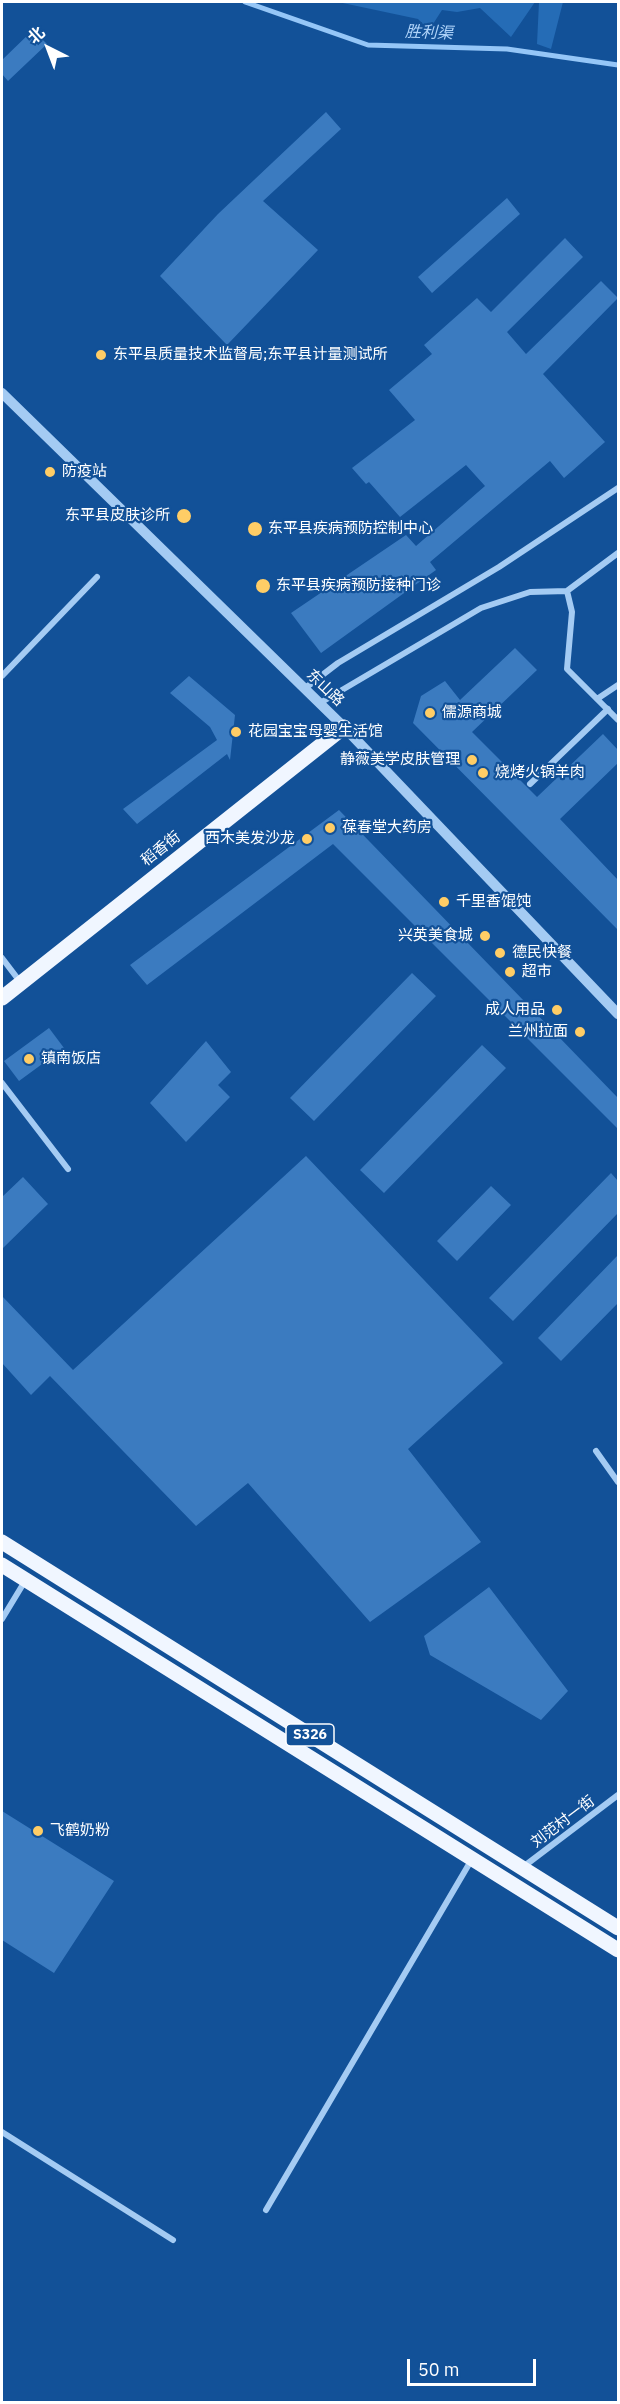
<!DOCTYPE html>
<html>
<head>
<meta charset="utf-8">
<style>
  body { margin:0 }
  #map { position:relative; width:620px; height:2404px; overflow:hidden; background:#125198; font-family:"IBM Plex Sans","Noto Sans SC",sans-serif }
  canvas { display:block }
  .frame { position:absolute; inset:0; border:3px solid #fff; pointer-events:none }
  .north { position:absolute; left:18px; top:18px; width:60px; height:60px; -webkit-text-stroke:4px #125198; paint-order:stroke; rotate:318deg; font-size:16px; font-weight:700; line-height:24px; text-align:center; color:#fff }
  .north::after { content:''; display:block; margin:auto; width:21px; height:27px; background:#fff; clip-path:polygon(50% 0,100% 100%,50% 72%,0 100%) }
  .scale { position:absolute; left:407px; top:2359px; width:129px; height:27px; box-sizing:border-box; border:3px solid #fff; border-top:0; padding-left:8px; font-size:18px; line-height:21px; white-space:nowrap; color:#fff; -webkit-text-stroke:4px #125198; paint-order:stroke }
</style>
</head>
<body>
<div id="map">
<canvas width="620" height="2404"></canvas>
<div class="frame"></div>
<div class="north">北</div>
<div class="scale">50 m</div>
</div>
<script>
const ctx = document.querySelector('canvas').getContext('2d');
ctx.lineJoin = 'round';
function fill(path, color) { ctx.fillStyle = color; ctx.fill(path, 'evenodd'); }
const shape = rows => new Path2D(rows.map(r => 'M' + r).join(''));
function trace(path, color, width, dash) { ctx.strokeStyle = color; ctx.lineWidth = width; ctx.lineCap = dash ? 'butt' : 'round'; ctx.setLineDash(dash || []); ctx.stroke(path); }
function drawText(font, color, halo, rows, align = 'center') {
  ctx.font = font + ' "IBM Plex Sans","Noto Sans SC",sans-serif'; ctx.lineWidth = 4.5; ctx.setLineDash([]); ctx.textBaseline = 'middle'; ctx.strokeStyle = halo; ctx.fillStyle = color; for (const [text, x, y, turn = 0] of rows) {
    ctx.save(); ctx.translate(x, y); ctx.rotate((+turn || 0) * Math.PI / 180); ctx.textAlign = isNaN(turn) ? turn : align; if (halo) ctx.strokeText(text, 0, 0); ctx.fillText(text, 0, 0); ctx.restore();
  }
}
fill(shape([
  [338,2,535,2,511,37,480,8,457,12,442,10,433,24,432,33,418,19],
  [539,2,563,2,551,49,537,44]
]), '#256cb6');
trace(shape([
  [245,2,368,45,507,49,618,65]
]), '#95c6f7', 5);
fill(shape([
  [33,30,47,44,8,81,2,74,2,60],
  [326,112,341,129,263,201,318,250,227,345,160,276,218,214],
  [507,198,520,214,432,293,418,277],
  [565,238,583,257,507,332,526,354,601,281,618,298,543,374,605,442,564,478,550,461,430,562,436,570,321,653,291,613,406,535,416,546,485,486,466,465,400,517,369,482,366,484,352,468,415,420,389,390,432,354,424,345,477,298,491,312],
  [515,648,537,670,472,732,537,797,603,734,618,750,618,763,560,819,618,880,618,930,413,723,421,696,445,681,460,700],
  [189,676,235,715,230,760,227,754,137,824,123,809,217,740,210,727,170,693],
  [339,810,618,1098,618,1129,333,844,147,985,130,965],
  [412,973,436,996,314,1121,290,1098],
  [49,1028,64,1048,19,1081,4,1061],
  [206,1041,231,1072,218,1085,230,1097,186,1142,150,1103],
  [482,1045,506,1068,384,1193,360,1170],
  [306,1156,503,1363,408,1449,481,1542,370,1622,248,1483,196,1526,50,1376,31,1395,2,1363,2,1296,73,1370],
  [611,1173,618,1181,618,1213,513,1321,489,1298],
  [23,1177,48,1204,2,1249,2,1197],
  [491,1186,511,1205,457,1261,437,1241],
  [618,1255,618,1303,561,1361,538,1338],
  [489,1587,568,1691,541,1720,430,1655,424,1636],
  [2,1811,114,1881,54,1973,2,1940]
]), '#3b7bc0');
trace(shape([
  [567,591,572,612,567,669,618,720],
  [2,676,97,577],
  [304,689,338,663,499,567,618,488],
  [597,699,618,685],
  [320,703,481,608,530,592,567,591,618,553],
  [530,784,608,709],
  [2,958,21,983],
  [2,1083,68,1169],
  [596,1451,618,1482],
  [2,1619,25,1581],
  [523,1867,618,1795],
  [2,2132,173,2240],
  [266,2210,472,1859]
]), '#a4cbf3', 6);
trace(shape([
  [2,393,344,727,618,1014]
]), '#a4cbf3', 10);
trace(shape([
  [2,998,344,727],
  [2,1542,618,1928],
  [2,1565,618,1950]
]), '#f0f6ff', 15);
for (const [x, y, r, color] of [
  [101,355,6,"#ffcd66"],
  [50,472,6,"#ffcd66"],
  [184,516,8,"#ffcd66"],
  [255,529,8,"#ffcd66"],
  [263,586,8,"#ffcd66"],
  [430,713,6,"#ffcd66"],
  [236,732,6,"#ffcd66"],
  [472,760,6,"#ffcd66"],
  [483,773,6,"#ffcd66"],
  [330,828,6,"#ffcd66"],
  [307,839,6,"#ffcd66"],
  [444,902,6,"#ffcd66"],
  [485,936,6,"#ffcd66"],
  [500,953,6,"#ffcd66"],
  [510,972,6,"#ffcd66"],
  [557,1010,6,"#ffcd66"],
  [580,1032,6,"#ffcd66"],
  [29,1059,6,"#ffcd66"],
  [38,1831,6,"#ffcd66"]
]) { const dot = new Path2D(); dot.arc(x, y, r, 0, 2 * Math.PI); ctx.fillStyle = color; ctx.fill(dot); trace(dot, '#125198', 2); }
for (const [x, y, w] of [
  [310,1735,48]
]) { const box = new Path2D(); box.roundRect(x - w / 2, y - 11, w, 22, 4.5); ctx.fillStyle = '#125198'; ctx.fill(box); trace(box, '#fff', 1.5); }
drawText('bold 14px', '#fff', null, [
  ["S326",310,1735]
]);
drawText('15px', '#fff', '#125198', [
  ["东平县质量技术监督局;东平县计量测试所",113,355],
  ["防疫站",62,472],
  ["东平县皮肤诊所",170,516,"right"],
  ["东平县疾病预防控制中心",268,529],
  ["东平县疾病预防接种门诊",276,586],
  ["儒源商城",442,713],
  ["花园宝宝母婴生活馆",248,732],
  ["静薇美学皮肤管理",460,760,"right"],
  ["烧烤火锅羊肉",495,773],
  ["葆春堂大药房",342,828],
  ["西木美发沙龙",295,839,"right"],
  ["千里香馄饨",456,902],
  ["兴英美食城",473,936,"right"],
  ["德民快餐",512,953],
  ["超市",522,972],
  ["成人用品",545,1010,"right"],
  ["兰州拉面",568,1032,"right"],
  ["镇南饭店",41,1059],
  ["飞鹤奶粉",50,1831]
], 'left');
drawText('15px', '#fff', '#125198', [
  ["东山路",325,688,44],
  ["稻香街",161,849,-38],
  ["刘范村一街",563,1822,-37]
]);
drawText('italic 16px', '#b0d4fa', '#125198', [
  ["胜利渠",429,33,2]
]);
</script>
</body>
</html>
